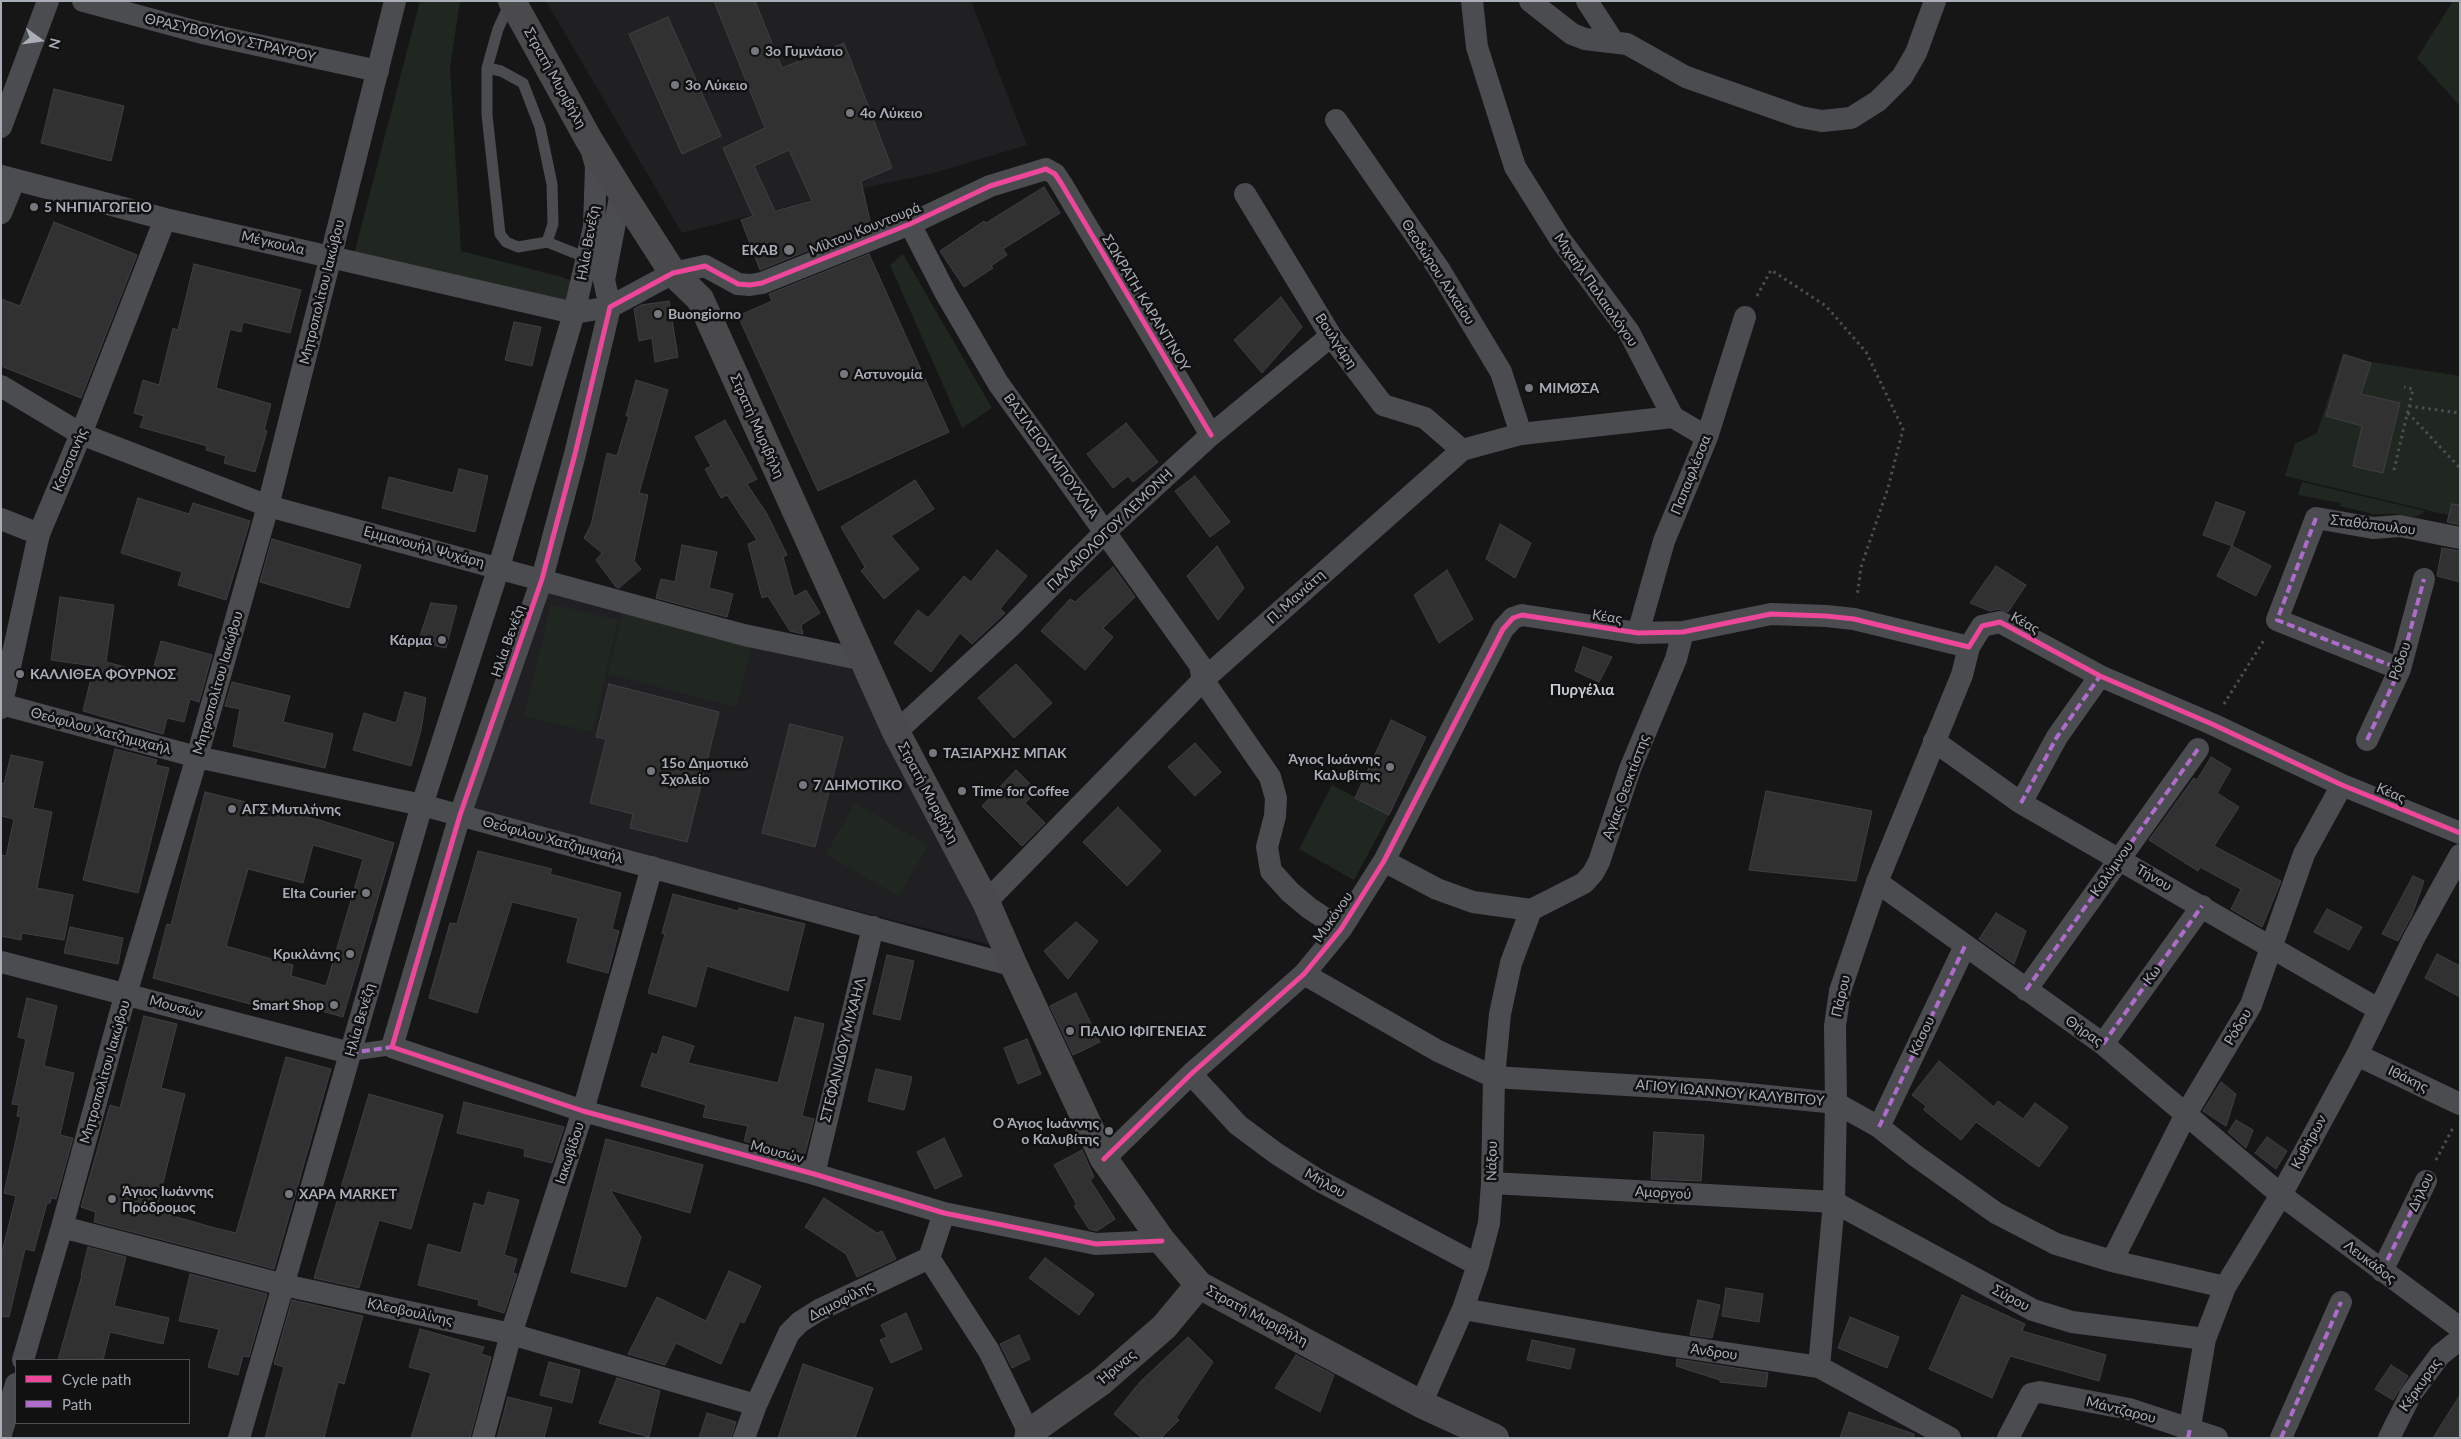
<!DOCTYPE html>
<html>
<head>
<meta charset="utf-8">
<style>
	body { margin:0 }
	#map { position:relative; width:2461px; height:1439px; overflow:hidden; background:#161617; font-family:Lato,sans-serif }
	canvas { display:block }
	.frame { position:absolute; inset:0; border:2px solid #a8adb7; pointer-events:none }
	.legend { position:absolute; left:15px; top:1359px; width:175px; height:65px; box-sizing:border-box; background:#111112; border:1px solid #4d4f54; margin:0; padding:6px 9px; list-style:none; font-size:15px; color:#a8adb7 }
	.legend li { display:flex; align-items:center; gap:10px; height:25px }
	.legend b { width:25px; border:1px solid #4d4f54 }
	.north { position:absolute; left:15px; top:15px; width:50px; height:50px; -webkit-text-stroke:4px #111112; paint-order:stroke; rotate:104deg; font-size:14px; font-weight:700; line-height:20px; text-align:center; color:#a8adb7 }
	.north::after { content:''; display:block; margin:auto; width:18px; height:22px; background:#a8adb7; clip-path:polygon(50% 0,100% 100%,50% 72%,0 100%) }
</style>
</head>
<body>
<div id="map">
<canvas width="2461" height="1439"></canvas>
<div class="frame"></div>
<ul class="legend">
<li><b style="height:6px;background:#ed469a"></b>Cycle path</li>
<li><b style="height:6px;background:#b06ccc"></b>Path</li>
</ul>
<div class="north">N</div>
</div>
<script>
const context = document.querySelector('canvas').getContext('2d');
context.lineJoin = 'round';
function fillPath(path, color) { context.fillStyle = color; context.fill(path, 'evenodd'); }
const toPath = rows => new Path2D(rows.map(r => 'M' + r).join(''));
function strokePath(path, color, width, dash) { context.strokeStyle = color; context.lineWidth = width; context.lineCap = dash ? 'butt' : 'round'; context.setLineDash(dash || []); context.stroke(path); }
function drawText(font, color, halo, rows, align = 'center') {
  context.font = font + ' Lato,sans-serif'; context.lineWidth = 5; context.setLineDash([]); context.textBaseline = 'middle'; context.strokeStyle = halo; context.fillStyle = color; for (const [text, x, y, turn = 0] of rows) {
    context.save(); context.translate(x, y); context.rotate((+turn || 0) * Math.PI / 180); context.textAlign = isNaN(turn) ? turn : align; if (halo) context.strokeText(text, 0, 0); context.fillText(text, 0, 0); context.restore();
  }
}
const built = toPath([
	[546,1,971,1,1027,145,934,173,844,192,682,233],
	[545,589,850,667,999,947,470,813]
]);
const green = toPath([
	[420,1,460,1,450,67,461,251,562,277,581,285,574,313,352,262],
	[2453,1,2460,1,2460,106,2417,58],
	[903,254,992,408,962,428,890,265],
	[2343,353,2371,362,2460,376,2460,518,2285,476,2295,444,2317,433],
	[2302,482,2426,511,2415,517,2394,514,2373,514,2340,506,2341,503,2298,495],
	[551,604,618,620,592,732,524,716],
	[623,612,752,645,736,707,608,674],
	[1332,785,1389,815,1354,880,1299,849],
	[855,803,928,846,898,896,826,854]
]);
const building = toPath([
	[714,1,755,1,782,68,844,43,892,168,861,181,871,225,760,270,741,220,753,216,723,148,765,128,714,1],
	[789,150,812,201,775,211,754,166,789,150],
	[668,17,721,136,682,154,629,34,668,17],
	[54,89,124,106,111,161,41,143,54,89],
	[1044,187,1060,213,1003,249,1007,255,991,266,993,268,964,287,940,251,984,221,986,223,1044,187],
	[54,222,137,255,81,398,1,366,1,299,20,306,54,222],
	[869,254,949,432,818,491,738,316,772,301,769,294,869,254],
	[194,264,301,290,290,333,243,322,241,332,230,329,216,388,271,404,264,430,267,431,255,472,224,463,226,456,206,450,207,446,140,427,144,416,134,413,143,380,159,385,173,328,178,330,194,264],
	[1281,297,1302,327,1262,373,1234,340,1281,297],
	[669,301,678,357,655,362,652,338,639,341,634,309,641,305,669,301],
	[514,322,541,327,532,366,505,360,514,322],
	[2344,355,2371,363,2361,394,2400,403,2383,473,2353,466,2362,426,2326,416,2344,355],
	[636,380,668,390,639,493,648,495,634,561,641,569,619,588,616,587,596,560,602,553,584,538,591,525,607,453,617,456,629,416,626,416,636,380],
	[725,420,757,479,747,484,767,514,787,555,783,557,794,597,806,590,820,613,801,625,803,634,790,631,768,596,762,598,748,544,757,540,727,495,721,498,705,469,711,466,695,437,725,420],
	[1126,423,1158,462,1133,482,1128,476,1113,488,1087,454,1126,423],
	[459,469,488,476,475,532,382,508,389,477,453,493,459,469],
	[1195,476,1230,522,1210,537,1175,491,1195,476],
	[915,480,934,509,891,536,919,569,884,599,861,571,865,567,841,527,915,480],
	[138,498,189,514,193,503,250,521,226,600,178,585,182,572,121,553,138,498],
	[2216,502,2245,512,2232,546,2203,535,2216,502],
	[2452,504,2460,505,2460,525,2447,522,2452,504],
	[1500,524,1531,543,1515,578,1486,559,1500,524],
	[272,539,361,565,349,608,260,582,272,539],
	[682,545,717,552,709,588,733,594,727,617,656,598,661,579,675,582,682,545],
	[1217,546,1244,588,1218,620,1187,576,1217,546],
	[2232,546,2271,566,2256,596,2217,576,2232,546],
	[2442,548,2460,551,2460,582,2437,576,2442,548],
	[997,550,1027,576,1000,609,1005,613,972,644,960,633,931,672,894,643,918,610,928,618,964,576,971,582,997,550],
	[1996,566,2026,585,2008,612,1998,609,1990,611,1970,603,1996,566],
	[1113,567,1135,597,1103,628,1113,637,1085,670,1041,631,1070,599,1075,602,1113,567],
	[1447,570,1473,619,1439,643,1414,595,1447,570],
	[60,597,114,605,106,662,152,674,161,641,212,655,199,702,190,699,184,722,167,718,163,734,83,711,94,666,51,660,60,597],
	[431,603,457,606,446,648,418,642,431,603],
	[1583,647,1612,657,1599,682,1575,671,1583,647],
	[1016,664,1052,703,1014,738,978,698,1016,664],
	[232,682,290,696,283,722,333,734,325,768,233,746,240,709,225,706,232,682],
	[609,684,719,712,687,842,630,828,633,814,590,803,606,739,596,737,609,684],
	[405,692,426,698,421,730,411,766,353,750,364,713,396,723,405,692],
	[1391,720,1426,737,1389,815,1355,798,1391,720],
	[790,724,843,737,815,847,762,833,790,724],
	[1195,743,1221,772,1195,796,1168,767,1195,743],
	[115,749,157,760,155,765,169,768,138,893,83,880,115,749],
	[11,755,43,762,33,808,52,812,37,888,73,895,64,940,22,933,21,940,1,936,1,855,6,856,14,819,1,816,1,783,4,784,11,755],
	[2211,757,2231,769,2217,793,2239,807,2214,846,2281,881,2262,927,2231,909,2241,889,2200,867,2198,871,2149,840,2194,778,2197,780,2211,757],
	[1016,770,1037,791,1025,803,1045,823,1022,846,982,806,1016,770],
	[1766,791,1872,811,1856,881,1749,870,1766,791],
	[205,792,319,820,394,843,343,1017,283,1000,280,1012,153,978,167,924,171,925,205,792],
	[313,845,363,859,326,986,291,976,293,965,226,946,248,869,303,883,313,845],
	[1118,807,1161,851,1127,886,1083,842,1118,807],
	[478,851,552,869,550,874,621,893,612,929,619,931,608,973,567,962,578,918,512,902,477,1013,429,998,450,923,457,924,478,851],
	[2413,876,2424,881,2412,915,2398,941,2382,934,2413,876],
	[673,894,738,911,739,908,805,924,788,991,707,966,696,1007,648,993,665,934,662,933,673,894],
	[2327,909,2362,927,2349,950,2314,932,2327,909],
	[1996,913,2026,931,2014,964,1979,939,1996,913],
	[1076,922,1098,941,1068,979,1044,951,1076,922],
	[70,927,123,938,118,964,64,953,70,927],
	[2437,954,2460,966,2460,997,2425,978,2437,954],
	[887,955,914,961,900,1020,873,1014,887,955],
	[1076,993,1100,1042,1073,1055,1050,1006,1076,993],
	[27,998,57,1006,44,1066,74,1073,60,1135,73,1138,56,1199,51,1198,50,1203,47,1203,34,1251,25,1249,9,1317,1,1316,1,1256,16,1196,4,1193,21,1117,17,1116,19,1105,12,1104,26,1039,18,1037,27,998],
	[144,1016,177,1024,161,1088,185,1094,156,1211,215,1228,236,1233,286,1057,331,1069,274,1269,94,1222,96,1212,81,1207,110,1105,120,1108,144,1016],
	[795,1017,824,1024,802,1116,814,1119,804,1157,744,1141,748,1126,703,1117,706,1105,641,1086,652,1053,657,1055,663,1036,694,1046,688,1063,778,1083,795,1017],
	[1027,1039,1041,1074,1018,1084,1004,1048,1027,1039],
	[1939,1061,1994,1107,1998,1101,2023,1119,2035,1103,2068,1127,2039,1167,1976,1122,1961,1140,1924,1110,1926,1106,1912,1095,1939,1061],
	[876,1069,912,1077,904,1110,868,1101,876,1069],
	[2221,1082,2236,1094,2226,1126,2203,1111,2221,1082],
	[369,1094,443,1115,411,1229,379,1220,359,1288,314,1278,369,1094],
	[464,1102,564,1127,552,1163,524,1156,525,1149,457,1133,464,1102],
	[2236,1120,2253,1130,2246,1148,2228,1132,2236,1120],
	[1654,1132,1704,1135,1701,1181,1651,1179,1654,1132],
	[2267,1137,2287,1151,2276,1169,2255,1153,2267,1137],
	[944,1138,962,1176,935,1189,917,1152,944,1138],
	[606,1139,703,1165,690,1213,610,1190,641,1237,626,1287,571,1272,606,1139],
	[1082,1150,1094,1177,1090,1180,1115,1219,1097,1231,1089,1229,1074,1206,1077,1205,1054,1165,1082,1150],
	[488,1192,519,1200,504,1255,517,1259,513,1273,517,1274,504,1313,478,1305,479,1300,418,1285,428,1244,461,1253,474,1203,484,1206,488,1192],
	[824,1198,877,1233,882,1231,896,1259,857,1277,846,1254,805,1227,824,1198],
	[88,1247,126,1257,114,1306,169,1318,163,1344,110,1332,103,1360,58,1360,82,1275,81,1275,88,1247],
	[1045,1258,1094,1294,1079,1315,1029,1278,1045,1258],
	[729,1271,761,1286,744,1323,740,1321,721,1364,676,1343,665,1365,628,1354,657,1297,706,1321,729,1271],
	[190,1274,267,1294,249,1357,243,1356,238,1375,208,1367,219,1329,179,1321,190,1274],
	[1726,1288,1763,1294,1759,1322,1722,1316,1726,1288],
	[1962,1295,2025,1324,2022,1331,2106,1355,2099,1381,2010,1356,1992,1398,1929,1369,1962,1295],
	[292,1300,363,1316,344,1384,338,1382,324,1438,265,1438,284,1367,274,1364,292,1300],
	[1698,1300,1720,1305,1712,1338,1690,1335,1698,1300],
	[906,1313,922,1349,891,1363,880,1340,887,1337,881,1325,906,1313],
	[1850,1317,1899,1337,1887,1368,1838,1348,1850,1317],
	[420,1329,484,1347,481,1354,491,1357,470,1438,411,1438,431,1373,409,1367,420,1329],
	[1019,1335,1030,1359,1012,1368,1000,1344,1019,1335],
	[1188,1337,1213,1362,1176,1418,1179,1420,1161,1438,1142,1438,1114,1414,1140,1382,1188,1337],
	[1532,1340,1575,1349,1570,1369,1527,1360,1532,1340],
	[1296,1355,1334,1375,1320,1412,1275,1388,1296,1355],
	[1677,1359,1768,1373,1766,1387,1720,1382,1720,1380,1676,1366,1677,1359],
	[549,1362,580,1370,572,1403,540,1395,549,1362],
	[803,1364,873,1388,855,1438,778,1438,803,1364],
	[2391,1365,2408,1376,2393,1400,2375,1389,2391,1365],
	[617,1378,660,1391,649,1437,599,1423,617,1378],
	[2460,1395,2460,1438,2433,1438,2460,1395],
	[508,1397,552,1408,544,1438,497,1438,508,1397],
	[1849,1412,1914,1434,1914,1438,1840,1438,1849,1412],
	[707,1413,736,1422,731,1438,699,1438,707,1413]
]);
const path = toPath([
	[1757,296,1771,270,1826,306,1866,352,1903,429,1888,488,1861,567,1857,597],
	[2409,406,2460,413],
	[2408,413,2460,468],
	[2394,470,2413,389,2404,387],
	[2224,704,2264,640],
	[2436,1160,2454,1126]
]);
const service = toPath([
	[510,3,498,29,487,68,487,115,500,234,506,242,518,247,547,242,587,258],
	[487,68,501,71,523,83,540,127,552,184,553,224,547,242]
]);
const pedestrian = toPath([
	[350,1053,392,1047]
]);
const minor = toPath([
	[83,1,202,33,378,71],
	[1472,1,1477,47,1515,167,1560,239,1629,332,1673,417,1707,437],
	[1530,1,1572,34,1585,39,1627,44,1686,77,1800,117,1822,121,1851,118,1878,101,1902,77,1916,53,1935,1],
	[1587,1,1613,41],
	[1336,120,1439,269,1501,372,1521,434],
	[1,127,48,1],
	[1,176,165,219,574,313,610,307,604,280,621,192],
	[1245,194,1331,336,1383,405,1425,418,1462,450],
	[1,213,14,181],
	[910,224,946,294,998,383,1200,665,1203,680,1270,777,1276,798,1275,816,1267,847,1271,871,1290,892,1309,908,1341,929],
	[1,386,81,434,268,506,744,635,864,660],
	[1,519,39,534],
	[1638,633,1664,541,1707,437,1745,317],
	[2400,669,2277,620,2316,518,2373,528,2400,526,2460,538],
	[1,704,197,757,422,805,1014,966],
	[1,708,39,534,81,434,165,219],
	[896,732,1009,628,1105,532,1211,435,1331,336],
	[2367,740,2400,669,2424,579],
	[1934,741,2021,803,2378,1009],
	[2021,803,2057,737,2100,676],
	[1384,861,1437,889,1473,902,1531,910],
	[1877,882,2103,1044,2281,1195,2460,1328],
	[986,902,1203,680,1462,450,1521,434,1673,417],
	[1531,910,1584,883,1593,873,1599,862,1630,769,1676,659,1683,632],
	[1,962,350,1053],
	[1304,974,1438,1051,1494,1077,1709,1090,1836,1103,1879,1127,1916,1156,1996,1213,2056,1244,2112,1261,2225,1287],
	[2026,990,2198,749],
	[2103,1044,2202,906],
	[2357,1055,2460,1104],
	[1191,1074,1238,1125,1277,1154,1318,1180,1478,1265],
	[1879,1127,1965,946],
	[1104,1159,1191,1074,1304,974,1341,929,1384,861,1503,629,1513,618,1522,615,1638,633,1683,632,1771,614,1826,616,1854,619,1969,647,1982,626,2000,622,2100,676,2212,724,2342,785,2460,833],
	[814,1174,873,927],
	[1492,1183,1834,1202,2033,1310,2072,1322,2205,1339],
	[62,1227,284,1285,511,1334,756,1405],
	[1162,1241,1096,1244,944,1213,814,1174,583,1111,392,1047,460,815,542,579,575,454,610,307,673,273,705,266,738,284,750,285,762,283,910,224,990,186,1046,169,1055,174,1061,183,1211,435],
	[929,1258,989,1351,1029,1433,1025,1438],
	[2112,1261,2186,1114,2251,1005,2304,854,2342,785],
	[2382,1271,2426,1181],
	[1463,1309,1663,1344,1819,1367,1950,1438],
	[23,1360,62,1227,120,1014,197,757,268,506,395,1],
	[1819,1367,1834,1202,1836,1103,1835,1026,1840,991,1877,882,1962,675,1969,647],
	[1421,1404,1463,1309,1478,1265,1489,1223,1492,1183,1494,1077,1500,1014,1511,963,1531,910],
	[1,1434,16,1384],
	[239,1438,422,805,499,567,574,313,594,227,596,166,591,148],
	[483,1438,511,1334,583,1111,652,867],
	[744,1438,756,1405,789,1333,800,1322,819,1310,929,1258,944,1213],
	[2008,1438,2031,1394,2040,1392,2129,1409,2217,1438],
	[2188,1438,2205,1339,2225,1287,2281,1195,2357,1055,2414,938,2460,855],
	[2281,1438,2341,1302],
	[2389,1438,2411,1394,2440,1355,2460,1339]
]);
const secondary = toPath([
	[512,1,589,140,621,192,673,273,700,299,896,732,986,902,1014,966,1104,1159,1162,1241,1199,1285,1421,1404,1495,1438],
	[1031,1438,1029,1433,1102,1381,1164,1327,1199,1285]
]);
const quiet = toPath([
	[2316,518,2277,620,2400,669],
	[2367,740,2400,669,2424,579],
	[2021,803,2057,737,2100,676],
	[2026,990,2198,749],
	[2103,1044,2202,906],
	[350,1053,392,1047],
	[1879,1127,1965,946],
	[2382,1271,2426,1181],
	[2188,1438,2190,1429],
	[2281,1438,2341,1302]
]);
const cycleway = toPath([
	[1104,1159,1191,1074,1304,974,1341,929,1384,861,1503,629,1513,618,1522,615,1638,633,1683,632,1771,614,1826,616,1854,619,1969,647,1982,626,2000,622,2100,676,2212,724,2342,785,2460,833],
	[1162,1241,1096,1244,944,1213,814,1174,583,1111,392,1047,460,815,542,579,575,454,610,307,673,273,705,266,738,284,750,285,762,283,910,224,990,186,1046,169,1055,174,1061,183,1211,435]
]);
const markers = [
	[755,51,5,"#75787f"],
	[675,85,5,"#75787f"],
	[850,113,5,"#75787f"],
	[34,207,5,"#75787f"],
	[789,250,6,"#75787f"],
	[658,314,5,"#75787f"],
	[844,374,5,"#75787f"],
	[1529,388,5,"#75787f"],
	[442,640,5,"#75787f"],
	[20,674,5,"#75787f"],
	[933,753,5,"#75787f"],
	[1390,767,5,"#75787f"],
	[651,771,5,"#75787f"],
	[803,785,5,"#75787f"],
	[962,791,5,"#75787f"],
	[232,809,5,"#75787f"],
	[366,893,5,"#75787f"],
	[350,954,5,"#75787f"],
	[334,1005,5,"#75787f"],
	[1070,1031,5,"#75787f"],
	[1109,1131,5,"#75787f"],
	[289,1194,5,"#75787f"],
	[112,1199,5,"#75787f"]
];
const streetNames = [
	["ΘΡΑΣΥΒΟΥΛΟΥ ΣΤΡΑΥΡΟΥ",230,38,13],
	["Στρατή Μυριβήλη",555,78,61],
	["Μίλτου Κουντουρά",865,229,-22],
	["Μέγκουλα",273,243,13],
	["Ηλία Βενέζη",588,243,-80],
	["Θεοδώρου Αλκαίου",1438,272,57],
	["Μιχαήλ Παλαιολόγου",1596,290,55],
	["Μητροπολίτου Ιακώβου",322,292,-76],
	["ΣΩΚΡΑΤΗ ΚΑΡΑΝΤΙΝΟΥ",1146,303,59],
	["Βουλγάρη",1336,341,56],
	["Στρατή Μυριβήλη",757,426,66],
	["ΒΑΣΙΛΕΙΟΥ ΜΠΟΥΧΛΙΑ",1051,456,54],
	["Κασσιανής",70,460,-67],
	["Παπαφλέσσα",1691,475,-68],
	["Σταθόπουλου",2373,525,7],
	["ΠΑΛΑΙΟΛΟΓΟΥ ΛΕΜΟΝΗ",1110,530,-44],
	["Εμμανουήλ Ψυχάρη",424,547,15],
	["Π. Μανιάτη",1296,597,-42],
	["Κέας",1607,617,9],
	["Κέας",2025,623,29],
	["Ηλία Βενέζη",508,641,-71],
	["Ρόδου",2400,661,-71],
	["Μητροπολίτου Ιακώβου",218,683,-74],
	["Θεόφιλου Χατζημιχαήλ",101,731,15],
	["Αγίας Θεοκτίστης",1626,787,-70],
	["Στρατή Μυριβήλη",928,793,62],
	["Κέας",2391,793,23],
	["Θεόφιλου Χατζημιχαήλ",553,840,15],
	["Καλύμνου",2112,869,-55],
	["Τήνου",2154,878,30],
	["Μυκόνου",1333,917,-55],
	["Κω",2152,975,-54],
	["Πάρου",1841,996,-77],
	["Μουσών",176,1007,15],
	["Ηλία Βενέζη",360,1020,-74],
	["Ρόδου",2238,1027,-59],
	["Θήρας",2084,1031,35],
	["Κάσου",1922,1036,-65],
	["ΣΤΕΦΑΝΙΔΟΥ ΜΙΧΑΗΛ",843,1050,-76],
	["Μητροπολίτου Ιακώβου",105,1072,-74],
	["Ιθάκης",2408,1079,26],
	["ΑΓΙΟΥ ΙΩΑΝΝΟΥ ΚΑΛΥΒΙΤΟΥ",1730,1093,5],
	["Κυθήρων",2309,1142,-62],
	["Μουσών",777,1152,15],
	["Ιακωβίδου",570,1153,-72],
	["Νάξου",1492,1161,-89],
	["Μήλου",1325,1183,29],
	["Δήλου",2421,1192,-64],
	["Αμοργού",1663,1193,3],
	["Λευκάδος",2370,1262,37],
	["Σύρου",2011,1298,28],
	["Δαμοφίλης",841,1301,-27],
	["Κλεοβουλίνης",410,1312,12],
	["Στρατή Μυριβήλη",1257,1316,28],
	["Άνδρου",1714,1352,8],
	["Ήρινας",1117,1367,-40],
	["Κέρκυρας",2420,1385,-55],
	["Μάντζαρου",2121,1410,14]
];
const poiNames = [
	["3ο Γυμνάσιο",765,51],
	["3ο Λύκειο",685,85],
	["4ο Λύκειο",860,113],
	["5 ΝΗΠΙΑΓΩΓΕΙΟ",44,207],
	["ΕΚΑΒ",778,250,"right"],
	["Buongiorno",668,314],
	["Αστυνομία",854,374],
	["MIMØΣΑ",1539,388],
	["Κάρμα",432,640,"right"],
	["ΚΑΛΛΙΘΕΑ ΦΟΥΡΝΟΣ",30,674],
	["ΤΑΞΙΑΡΧΗΣ ΜΠΑΚ",943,753],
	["Άγιος Ιωάννης",1380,759,"right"],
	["Καλυβίτης",1380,775,"right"],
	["15o Δημοτικό",661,763],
	["Σχολείο",661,779],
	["7 ΔΗΜΟΤΙΚΟ",813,785],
	["Time for Coffee",972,791],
	["ΑΓΣ Μυτιλήνης",242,809],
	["Elta Courier",356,893,"right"],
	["Κρικλάνης",340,954,"right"],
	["Smart Shop",324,1005,"right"],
	["ΠΑΛΙΟ ΙΦΙΓΕΝΕΙΑΣ",1080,1031],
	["Ο Άγιος Ιωάννης",1099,1123,"right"],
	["ο Καλυβίτης",1099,1139,"right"],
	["Άγιος Ιωάννης",122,1191],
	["Πρόδρομος",122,1207],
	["XAPA MARKET",299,1194]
];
const neighbourhoodNames = [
	["Πυργέλια",1582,690]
];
fillPath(built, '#202022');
fillPath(green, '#202721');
fillPath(building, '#313132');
strokePath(building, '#3f4043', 1);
strokePath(path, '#4c4e51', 3, [2.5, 4]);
strokePath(service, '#4b4c4f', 11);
strokePath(pedestrian, '#4b4c4f', 16);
strokePath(minor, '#4b4c4f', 22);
strokePath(secondary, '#4a4a4d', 28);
strokePath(quiet, '#b06ccc', 4, [8, 4]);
strokePath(cycleway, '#ed469a', 5);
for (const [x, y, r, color] of markers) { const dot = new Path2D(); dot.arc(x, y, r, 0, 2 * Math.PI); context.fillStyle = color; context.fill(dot); strokePath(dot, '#111112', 2); }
drawText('14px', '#a8adb7', '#111112', streetNames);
drawText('bold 14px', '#a8adb7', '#111112', poiNames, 'left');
drawText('bold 15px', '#c9ccd3', '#111112', neighbourhoodNames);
</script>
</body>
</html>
